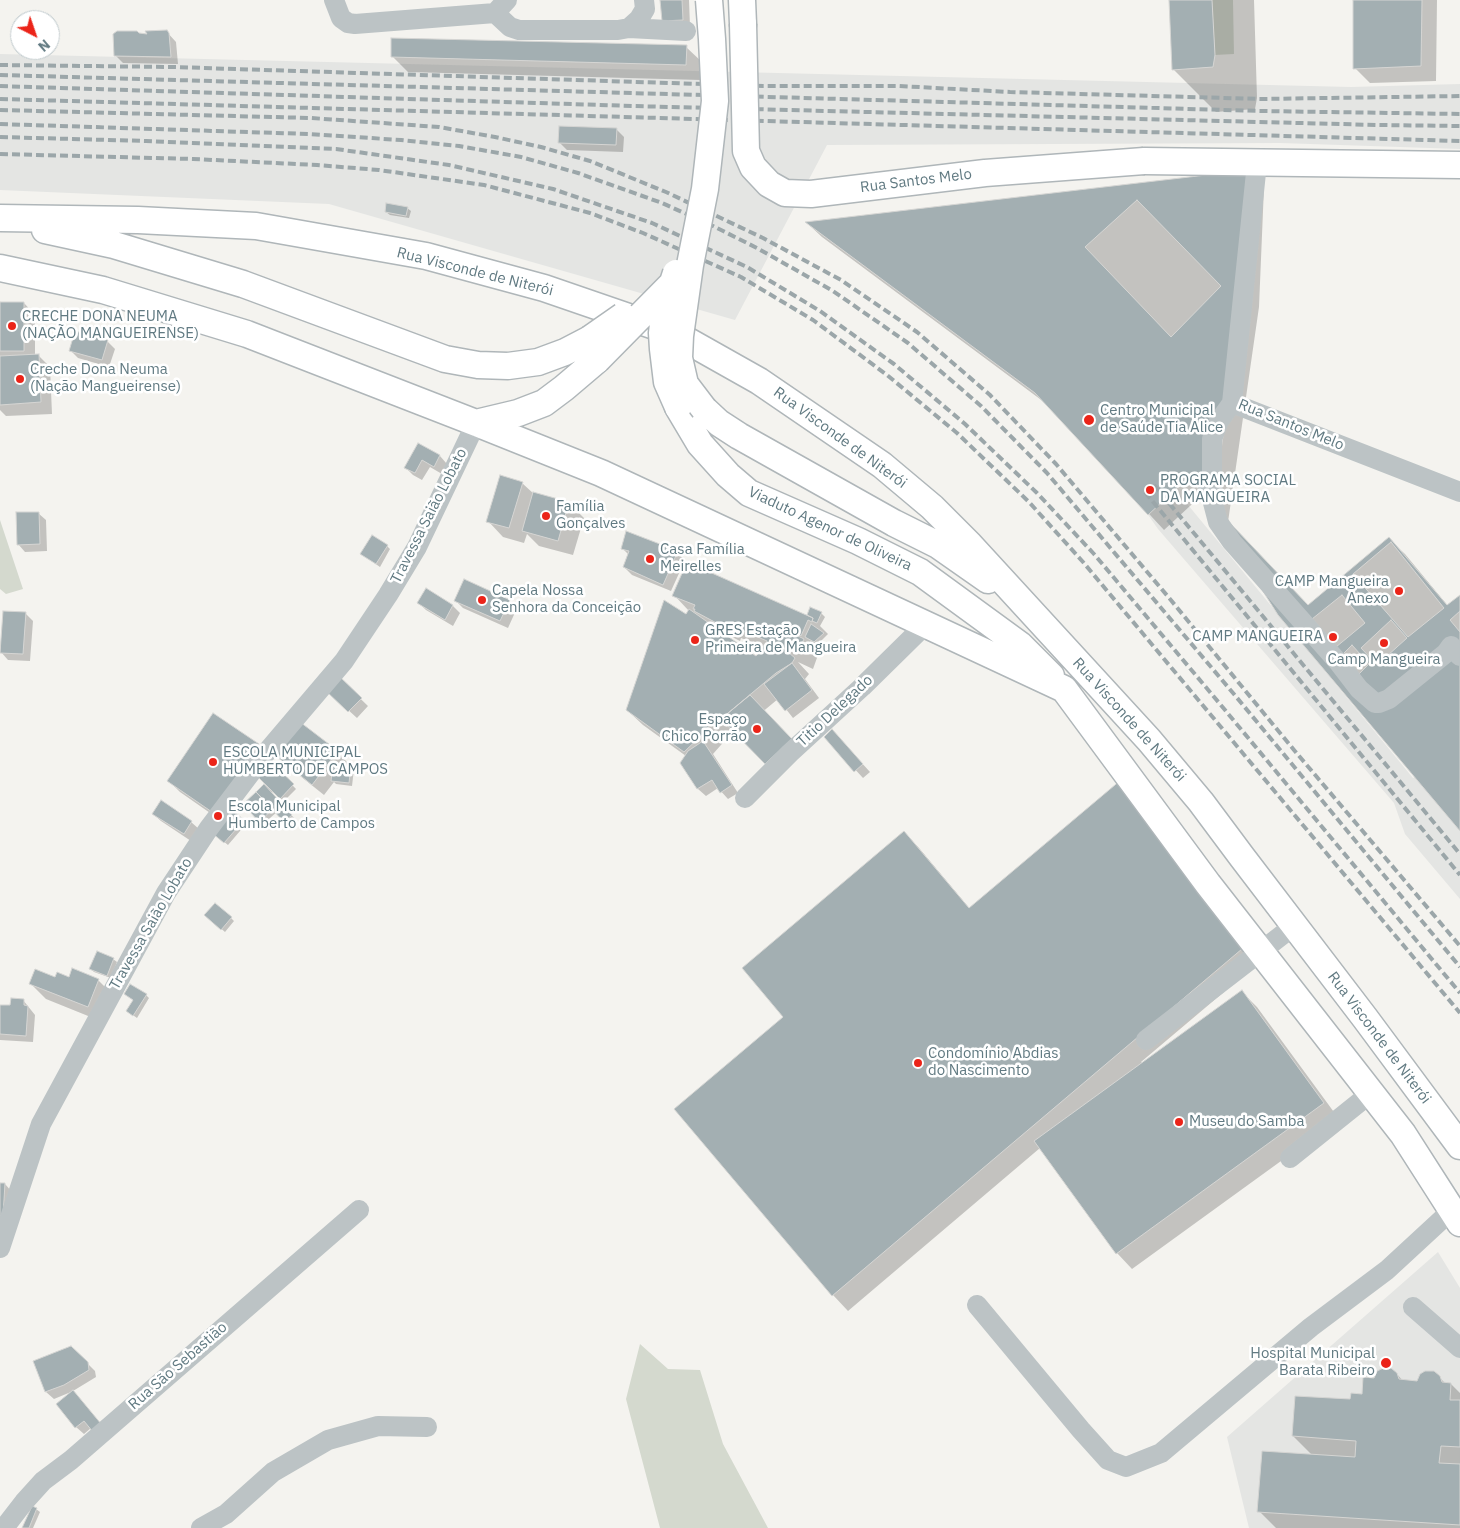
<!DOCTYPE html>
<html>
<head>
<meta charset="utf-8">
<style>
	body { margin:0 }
	#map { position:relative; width:1460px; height:1528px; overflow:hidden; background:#f4f3ef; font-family:"IBM Plex Sans",sans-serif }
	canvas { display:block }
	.north { position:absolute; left:10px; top:10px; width:50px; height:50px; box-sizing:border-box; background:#fff; border:1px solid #c0cacd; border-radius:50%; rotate:139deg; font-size:14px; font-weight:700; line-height:20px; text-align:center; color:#617a82 }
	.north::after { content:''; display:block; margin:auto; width:18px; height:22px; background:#eb2419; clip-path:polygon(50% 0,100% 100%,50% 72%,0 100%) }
</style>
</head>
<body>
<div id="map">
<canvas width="1460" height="1528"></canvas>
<div class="north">N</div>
</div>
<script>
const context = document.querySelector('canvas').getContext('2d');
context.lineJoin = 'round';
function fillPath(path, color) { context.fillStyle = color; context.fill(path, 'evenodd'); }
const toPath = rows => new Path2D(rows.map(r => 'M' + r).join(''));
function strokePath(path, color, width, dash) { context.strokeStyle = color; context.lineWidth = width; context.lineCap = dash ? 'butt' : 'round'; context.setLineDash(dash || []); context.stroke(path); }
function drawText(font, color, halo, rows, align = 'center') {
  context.font = font + ' "IBM Plex Sans",sans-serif'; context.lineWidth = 5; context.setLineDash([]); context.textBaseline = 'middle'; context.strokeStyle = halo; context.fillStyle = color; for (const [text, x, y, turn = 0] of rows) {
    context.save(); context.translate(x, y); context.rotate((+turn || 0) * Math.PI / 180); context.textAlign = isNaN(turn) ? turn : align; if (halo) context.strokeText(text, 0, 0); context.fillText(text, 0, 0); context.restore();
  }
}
const built = toPath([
	[0,54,1351,87,1460,84,1460,149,1280,143,827,145,735,320,329,204,0,190],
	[1165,477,1413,778,1435,768,1460,797,1460,899,1405,834,1394,803,1158,529,1137,499],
	[1438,1252,1460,1288,1460,1528,1249,1528,1227,1437]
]);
const green = toPath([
	[1212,0,1233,0,1234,54,1215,55],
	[0,520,23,589,6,594,0,589],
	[640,1344,668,1369,700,1370,723,1444,768,1528,660,1528,626,1399]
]);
const shadow = toPath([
	[662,0,689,0,690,27,670,28],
	[1171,0,1254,0,1257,98,1255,109,1216,112,1173,69],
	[1354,0,1437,0,1436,81,1370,83,1355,68],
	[166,31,176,42,178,64,123,63,115,55,139,35,149,35],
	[686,47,702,62,701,80,408,72,393,57],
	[616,129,624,137,623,152,567,150,560,143],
	[1264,187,1259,307,1228,522,1308,606,1389,539,1405,554,1448,606,1460,596,1460,829,1203,494,1164,530,1048,405,822,237,807,223],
	[407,208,411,211,409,218,390,215,386,212],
	[0,303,24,303,35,315,35,355,38,355,50,367,52,414,6,416,0,410],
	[107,341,115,349,109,367,78,358,70,350],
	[419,445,440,456,447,464,442,474,430,467,422,480,413,475,406,468],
	[522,483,534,494,534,493,569,503,584,518,573,555,539,546,527,534,524,543,503,537,488,521],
	[38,513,46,520,47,551,25,552,18,544],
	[387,546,390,549,380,567,361,554],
	[622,548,677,553,685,560,671,591,632,575,624,567,629,555],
	[426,590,453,606,460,613,453,626,426,610,419,603],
	[674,595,812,619,808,615,821,613,825,617,820,626,828,634,820,642,816,650,811,648,818,655,813,669,798,662,809,674,805,679,819,698,793,718,778,699,731,738,728,737,713,754,738,793,728,799,718,788,706,796,698,789,682,763,686,756,643,725,627,710,689,611],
	[722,632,740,641,741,638,764,647,756,658,721,633],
	[456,601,509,601,517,608,508,628,463,608],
	[25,613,33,621,30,661,8,660,1,652],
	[337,676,368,706,357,718,335,698],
	[297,722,337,752,349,764,347,766,350,766,354,769,352,786,336,784,334,782,324,795,284,763,273,752],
	[825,737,839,738,870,772,863,778],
	[258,745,269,756,232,811,246,824,228,845,217,836,223,822,180,792,169,781],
	[271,763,296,789,284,801,272,792,271,793,295,819,288,824,277,812,263,824,244,804,266,784],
	[1143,791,1276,948,1141,1062,1143,1064,1242,992,1257,1007,1339,1119,1132,1269,1117,1253,1040,1148,848,1311,833,1295,785,1017,904,832,919,848,970,909],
	[153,814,191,822,199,829,191,841,161,821],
	[209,918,231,918,234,921,225,932],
	[113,959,117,962,111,978,94,972,91,969],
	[56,979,98,980,114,996,103,1022,46,999,31,984],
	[146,995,149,998,137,1018,127,1011],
	[23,1000,35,1015,33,1042,0,1040,0,1006,11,1006],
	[0,1184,5,1184,12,1192,0,1222],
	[71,1347,95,1371,96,1377,73,1391,91,1428,84,1434,76,1427,71,1392,54,1399,46,1392],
	[1396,1373,1403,1381,1418,1382,1439,1377,1446,1384,1451,1384,1460,1393,1460,1528,1276,1528,1259,1511,1313,1456,1293,1436,1363,1395,1375,1379],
	[36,1509,40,1512,33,1528,24,1528]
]);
const building = toPath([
	[660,0,682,0,683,20,662,21,660,0],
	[1169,0,1212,0,1215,55,1213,67,1172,70,1169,0],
	[1353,0,1422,0,1421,66,1353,69,1353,0],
	[167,30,169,33,171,57,114,56,113,34,117,31,137,31,139,33,147,34,145,31,167,30],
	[391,38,687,45,686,65,391,57,391,38],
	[559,126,617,128,616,145,558,143,559,126],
	[1249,170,1244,291,1213,505,1308,605,1389,537,1447,605,1460,595,1460,831,1278,615,1190,476,1148,515,1035,393,805,222,1249,170],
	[1137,200,1221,286,1171,337,1085,247,1137,200],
	[386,203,408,207,406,216,385,212,386,203],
	[0,302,24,302,24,351,0,351,0,302],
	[75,331,108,340,102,360,69,351,75,331],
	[39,354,41,402,0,405,0,356,39,354],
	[418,443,440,455,434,467,422,460,415,473,404,468,418,443],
	[500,475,523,482,509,528,486,522,500,475],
	[533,492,569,502,558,541,522,531,533,492],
	[16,512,39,512,40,544,17,545,16,512],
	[626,531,678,551,663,585,623,567,629,551,621,549,626,531],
	[372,535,388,545,376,564,360,554,372,535],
	[1391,542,1444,608,1408,637,1353,574,1391,542],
	[687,562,813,618,812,622,808,620,801,636,799,634,798,636,804,639,797,654,782,647,795,658,792,663,776,673,716,723,712,722,704,733,684,752,626,710,664,600,686,614,689,609,756,656,767,641,726,623,724,627,694,611,695,609,693,609,695,605,672,596,687,562],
	[464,579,510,600,500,621,454,601,464,579],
	[426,588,453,605,445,620,417,603,426,588],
	[1342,595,1365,623,1330,652,1307,623,1342,595],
	[810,607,822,612,817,623,812,621,813,618,807,615,810,607],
	[3,611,26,612,23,654,0,653,3,611],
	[1460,611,1460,632,1450,620,1460,611],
	[1391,620,1407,638,1377,665,1361,648,1391,620],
	[811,624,824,633,814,642,805,637,811,624],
	[1352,645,1369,664,1357,676,1339,658,1352,645],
	[792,663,812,690,785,711,764,684,792,663],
	[337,674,362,698,348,712,326,691,337,674],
	[750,695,792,739,765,764,721,719,750,695],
	[213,713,259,744,212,812,167,781,213,713],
	[300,722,338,751,312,785,271,752,300,722],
	[832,729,863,764,854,772,824,737,832,729],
	[703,741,732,785,720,793,712,780,697,789,680,763,688,751,703,741],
	[271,762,294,784,280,799,257,776,271,762],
	[333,763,351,765,349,783,331,781,333,763],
	[1128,774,1262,932,832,1296,674,1109,783,1017,742,968,904,831,969,908,1128,774],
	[264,784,292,815,284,822,256,792,264,784],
	[256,792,273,809,259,822,243,804,256,792],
	[161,800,192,821,184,834,152,814,161,800],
	[232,810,244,820,224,843,212,833,232,810],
	[215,903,232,917,221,930,204,915,215,903],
	[97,951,114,958,107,976,89,969,97,951],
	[72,968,99,979,88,1007,29,984,35,969,55,977,57,972,69,977,72,968],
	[130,984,147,994,133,1016,126,1011,133,1000,124,994,130,984],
	[1242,990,1324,1103,1116,1254,1034,1141,1242,990],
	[11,998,24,999,24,1005,28,1006,26,1036,0,1034,0,1005,10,1005,11,998],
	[0,1183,5,1183,3,1216,0,1216,0,1183],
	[71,1346,88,1362,89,1370,64,1385,45,1392,33,1361,71,1346],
	[1386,1367,1391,1368,1397,1373,1399,1379,1417,1381,1420,1374,1425,1371,1434,1371,1440,1376,1442,1382,1451,1383,1450,1400,1460,1400,1460,1447,1441,1446,1439,1463,1460,1464,1460,1525,1257,1512,1262,1451,1355,1457,1356,1441,1292,1436,1295,1396,1350,1399,1351,1393,1362,1394,1363,1377,1374,1378,1377,1371,1386,1367],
	[73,1390,102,1425,93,1432,84,1421,75,1428,56,1404,73,1390],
	[32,1506,37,1508,29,1528,22,1528,32,1506]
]);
const minor = toPath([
	[334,0,341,18,348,23,355,24,495,13,507,0],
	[495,13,510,27,519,30,618,30,629,28,686,31],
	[629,28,639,19,645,9,644,0],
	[1232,403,1219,421,1212,439,1212,499,1218,522,1232,542,1339,663,1359,689,1375,703,1379,703,1389,699,1446,653,1451,646,1460,656],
	[1232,403,1460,492],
	[1232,403,1257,163],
	[745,798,790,753,862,687,925,625],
	[1146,1040,1295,925],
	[1290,1158,1371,1093],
	[0,1248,41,1124,166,893,209,828,265,754,344,661,388,595,417,547,476,423],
	[977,1305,1081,1430,1108,1460,1126,1467,1161,1453,1311,1327,1387,1270,1452,1210],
	[1413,1307,1460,1348],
	[4,1528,24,1502,43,1481,71,1460,359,1210],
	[201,1528,226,1514,273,1472,328,1440,378,1426,427,1427]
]);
const major = toPath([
	[742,0,743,24],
	[1144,161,1460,165],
	[0,218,138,220,256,226,426,256,544,288,672,332,759,381,882,465,932,507,970,545,1149,740,1201,802,1242,857,1365,1018,1460,1146],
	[45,230,114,245,243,284,445,359,478,365,508,366,538,362,565,352,590,339],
	[0,268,103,290,247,334,476,423,601,473,1064,689,1208,884,1403,1134,1460,1223],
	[678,407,700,444,728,475,749,493,858,541,920,572,1020,645,1051,676],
	[704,409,719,423,739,436,894,523,938,545,988,580],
	[476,423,518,413,544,403,564,388,597,360]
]);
const rail = toPath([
	[0,65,173,67,763,86,899,86,1010,92,1261,99,1460,96],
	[0,75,1261,111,1460,114],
	[0,86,632,106,1378,125,1460,126],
	[0,99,1460,141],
	[0,110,311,118,439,127,495,137,541,147,590,161,666,192,763,238,841,280,917,332,990,395,1056,464,1170,599,1294,750,1460,946],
	[0,124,308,134,401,140,459,146,521,157,578,173,662,203,713,226,757,248,833,291,908,343,981,406,1047,473,1233,693,1460,967],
	[0,137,146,141,336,149,449,165,553,189,652,223,747,267,820,311,894,364,965,424,1037,493,1094,554,1220,704,1460,993],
	[0,154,193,159,317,165,379,170,484,185,590,213,643,233,741,277,813,320,887,375,957,433,1029,502,1083,562,1460,1013],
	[1154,485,1460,854],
	[1145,492,1460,875]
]);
const majorBridge = toPath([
	[743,24,746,151,753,167,769,184,785,193,811,194,985,173,1144,161],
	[676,273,665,307,662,333,663,349,667,382,678,407],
	[590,339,623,316],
	[597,360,672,284],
	[704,409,685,384,679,358,680,336,690,265,705,189,715,101,712,39,709,0]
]);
const markers = [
	[12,326,5,"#eb2419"],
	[20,379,5,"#eb2419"],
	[1089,420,6,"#eb2419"],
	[1150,490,5,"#eb2419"],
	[546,516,5,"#eb2419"],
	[650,559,5,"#eb2419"],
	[1399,591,5,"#eb2419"],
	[482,600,5,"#eb2419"],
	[1333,637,5,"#eb2419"],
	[695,640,5,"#eb2419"],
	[1384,643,5,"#eb2419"],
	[757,729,5,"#eb2419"],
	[213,762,5,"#eb2419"],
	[218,816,5,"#eb2419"],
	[918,1063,5,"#eb2419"],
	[1179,1122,5,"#eb2419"],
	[1386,1363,6,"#eb2419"]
];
const streetNames = [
	["Rua Santos Melo",916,181,-7],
	["Rua Visconde de Niterói",475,272,14],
	["Rua Santos Melo",1291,425,22],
	["Rua Visconde de Niterói",840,438,36],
	["Travessa Saião Lobato",429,516,-63],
	["Viaduto Agenor de Oliveira",830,529,25],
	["Titio Delegado",835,711,-43],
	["Rua Visconde de Niterói",1129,720,48],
	["Travessa Saião Lobato",151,924,-60],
	["Rua Visconde de Niterói",1379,1038,53],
	["Rua São Sebastião",178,1366,-41]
];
const poiNames = [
	["CRECHE DONA NEUMA",22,317],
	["(NAÇÃO MANGUEIRENSE)",22,334],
	["Creche Dona Neuma",30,370],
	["(Nação Mangueirense)",30,387],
	["Centro Municipal",1100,411],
	["de Saúde Tia Alice",1100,428],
	["PROGRAMA SOCIAL",1160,481],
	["DA MANGUEIRA",1160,498],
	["Família",556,507],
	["Gonçalves",556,524],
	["Casa Família",660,550],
	["Meirelles",660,567],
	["CAMP Mangueira",1389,582,"right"],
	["Anexo",1389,599,"right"],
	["Capela Nossa",492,591],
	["Senhora da Conceição",492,608],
	["GRES Estação",705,631],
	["Primeira de Mangueira",705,648],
	["CAMP MANGUEIRA",1323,637,"right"],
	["Camp Mangueira",1384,660,"center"],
	["Espaço",747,720,"right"],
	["Chico Porrão",747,737,"right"],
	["ESCOLA MUNICIPAL",223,753],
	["HUMBERTO DE CAMPOS",223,770],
	["Escola Municipal",228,807],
	["Humberto de Campos",228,824],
	["Condomínio Abdias",928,1054],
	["do Nascimento",928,1071],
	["Museu do Samba",1189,1122],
	["Hospital Municipal",1375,1354,"right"],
	["Barata Ribeiro",1375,1371,"right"]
];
fillPath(built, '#e4e5e3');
fillPath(green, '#d4d9ce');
fillPath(shadow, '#0003');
fillPath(building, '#a3afb2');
strokePath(building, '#d5d5d3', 1);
strokePath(major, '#afb6b9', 29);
strokePath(minor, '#bcc3c5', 20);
strokePath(major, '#fff', 26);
strokePath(rail, '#9ba6a9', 4, [8, 4]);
strokePath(majorBridge, '#afb6b9', 29, []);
strokePath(majorBridge, '#fff', 26);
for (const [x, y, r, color] of markers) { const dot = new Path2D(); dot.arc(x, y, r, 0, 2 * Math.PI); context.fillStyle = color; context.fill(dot); strokePath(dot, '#fff', 2); }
drawText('15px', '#617a82', '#fff', streetNames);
drawText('15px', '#617a82', '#fff', poiNames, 'left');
</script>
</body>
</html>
